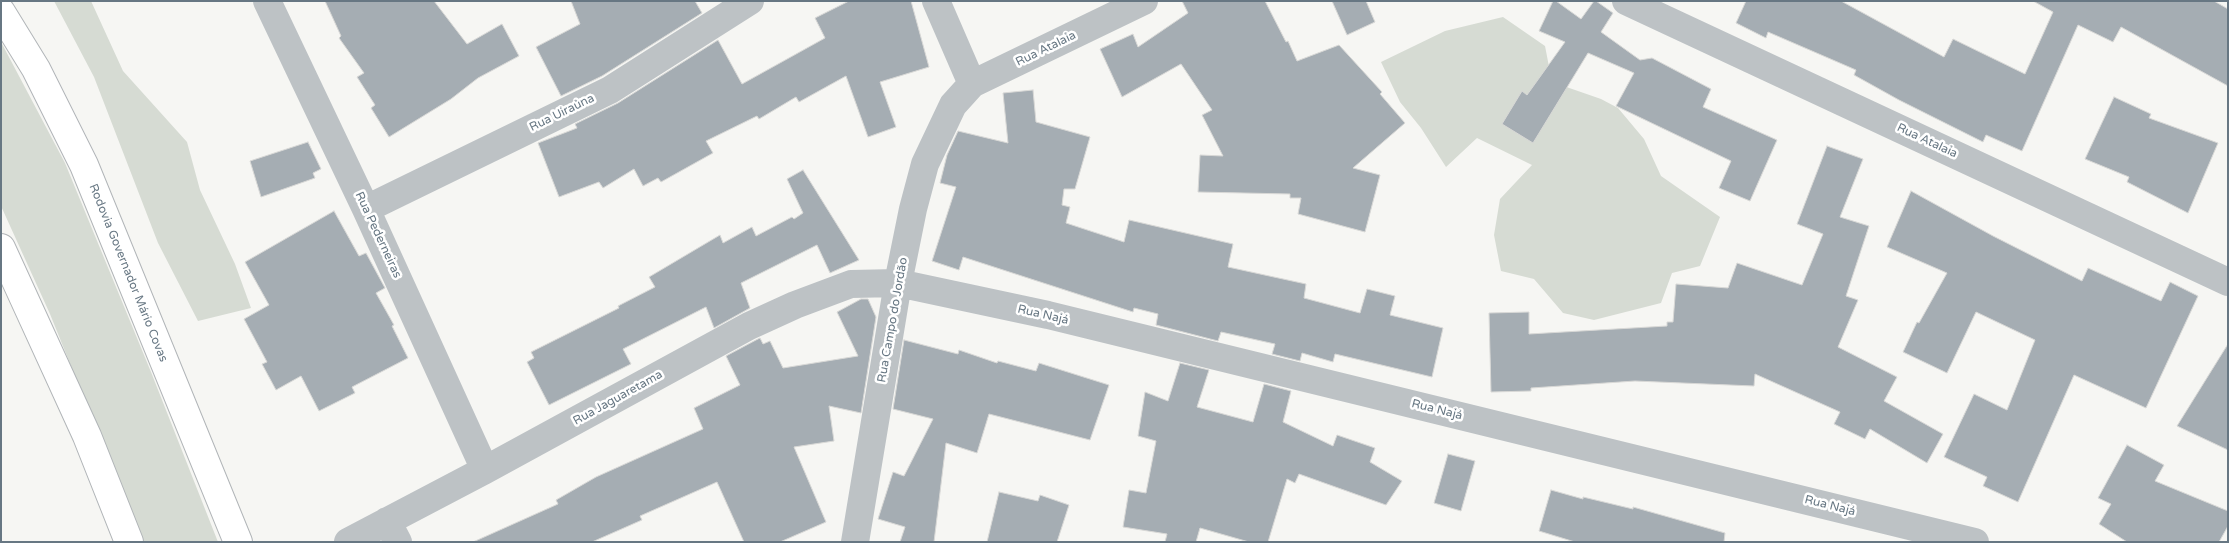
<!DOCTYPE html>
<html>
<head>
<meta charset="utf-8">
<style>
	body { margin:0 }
	#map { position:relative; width:2229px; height:543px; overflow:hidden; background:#f6f6f3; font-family:"Varela Round",sans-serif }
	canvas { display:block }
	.frame { position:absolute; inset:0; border:2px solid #677783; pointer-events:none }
</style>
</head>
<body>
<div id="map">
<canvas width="2229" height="543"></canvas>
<div class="frame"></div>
</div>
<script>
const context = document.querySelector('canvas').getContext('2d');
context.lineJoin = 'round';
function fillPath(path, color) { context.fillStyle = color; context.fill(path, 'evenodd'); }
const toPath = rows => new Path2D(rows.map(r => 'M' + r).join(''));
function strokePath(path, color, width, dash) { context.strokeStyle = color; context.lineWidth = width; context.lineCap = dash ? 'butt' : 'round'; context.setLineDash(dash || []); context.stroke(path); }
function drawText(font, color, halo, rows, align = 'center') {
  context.font = font + ' "Varela Round",sans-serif'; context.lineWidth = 5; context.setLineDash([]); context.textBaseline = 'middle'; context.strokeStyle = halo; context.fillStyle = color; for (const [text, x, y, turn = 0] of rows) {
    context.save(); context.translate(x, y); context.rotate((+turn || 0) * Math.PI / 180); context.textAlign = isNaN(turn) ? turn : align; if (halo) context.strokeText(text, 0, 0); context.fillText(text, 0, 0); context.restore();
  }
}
const green = toPath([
	[54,1,91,1,123,71,187,142,200,190,235,264,251,308,198,321,158,243,94,77],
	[1503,17,1545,46,1552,82,1601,99,1618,108,1644,139,1661,176,1720,217,1700,266,1672,273,1661,303,1594,320,1563,313,1534,279,1501,271,1494,235,1500,199,1532,165,1477,138,1446,167,1421,128,1400,102,1381,62,1445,31],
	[1,42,65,163,151,372,218,542,142,542,50,314,1,206]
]);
const building = toPath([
	[325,1,434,1,467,44,502,24,519,56,478,78,451,99,389,137,371,108,375,105,357,77,364,73,339,38,341,36,325,1],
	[571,1,695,1,702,13,602,76,561,96,536,47,580,24,571,1],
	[849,1,911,1,929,67,880,82,896,127,868,137,846,76,799,102,796,97,759,119,757,116,706,141,713,153,661,182,658,178,643,186,634,169,603,188,599,182,559,197,538,143,577,128,575,124,618,103,718,40,742,84,825,38,815,18,849,1],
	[1182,1,1265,1,1286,42,1288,41,1297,61,1339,45,1382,92,1380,94,1405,123,1353,168,1380,175,1365,232,1298,214,1301,198,1290,198,1290,194,1198,192,1200,155,1223,156,1202,115,1212,110,1181,64,1122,97,1100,49,1133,34,1138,47,1188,13,1182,1],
	[1332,1,1366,1,1375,22,1347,35,1332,1],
	[1553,1,1556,1,1581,19,1594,1,1596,1,1613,13,1601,32,1640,60,1652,58,1711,89,1703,107,1777,140,1750,201,1719,188,1731,161,1616,106,1634,73,1588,53,1533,143,1502,124,1522,91,1527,95,1565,42,1539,31,1553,1],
	[1746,1,1841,1,1944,57,1953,39,2025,74,2053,12,2033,1,2214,1,2228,9,2228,86,2121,27,2113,42,2078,25,2022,151,1986,135,1983,142,1899,100,1854,75,1856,70,1768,32,1766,38,1736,23,1746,1],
	[1033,90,1036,122,1090,137,1075,189,1064,189,1062,205,1070,207,1066,223,1124,242,1129,220,1233,244,1228,267,1306,284,1304,298,1360,313,1367,289,1395,296,1390,315,1443,328,1432,377,1335,354,1333,362,1302,353,1300,361,1272,354,1275,344,1221,332,1218,341,1156,325,1158,314,1134,308,1133,312,963,257,959,270,932,261,956,187,940,183,947,155,958,131,1008,143,1003,93,1033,90],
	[2114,97,2151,114,2149,118,2218,143,2188,213,2127,182,2129,177,2085,159,2114,97],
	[308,142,321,169,313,173,315,178,261,197,250,161,308,142],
	[1827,146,1863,159,1840,217,1869,226,1846,296,1858,300,1838,347,1897,377,1884,401,1943,434,1927,463,1870,429,1865,439,1834,424,1840,412,1755,374,1754,386,1635,381,1531,388,1531,391,1491,392,1489,313,1529,312,1529,334,1667,326,1667,322,1673,322,1676,284,1728,288,1737,263,1802,285,1823,234,1797,224,1827,146],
	[803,170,859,260,830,273,817,245,741,283,750,308,714,328,706,307,623,349,631,364,549,405,527,362,534,358,531,352,619,308,618,306,655,287,649,277,720,235,723,243,752,227,756,236,792,217,794,219,803,213,787,179,803,170],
	[1911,191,1993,236,2082,281,2088,268,2161,301,2170,282,2198,296,2146,408,2074,375,2018,502,1983,486,1987,477,1944,457,1974,394,2007,410,2035,340,1976,312,1947,373,1903,352,1917,322,1919,323,1947,273,1887,247,1911,191],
	[334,211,359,256,366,253,385,288,376,293,394,325,392,326,408,358,352,387,355,393,319,411,301,376,276,390,262,364,267,362,244,319,269,305,245,262,334,211],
	[861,299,868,299,876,317,861,413,829,406,834,441,794,447,826,522,780,542,744,542,717,482,640,516,642,520,592,542,473,542,558,504,556,500,596,477,703,429,694,408,740,385,726,356,756,340,760,338,763,344,770,341,783,368,858,356,837,312,861,299],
	[904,340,958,354,959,350,997,363,998,361,1036,371,1039,363,1109,385,1090,440,989,414,977,453,946,443,934,542,900,542,905,527,878,519,893,472,904,476,933,419,893,409,904,340],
	[2228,344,2228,450,2177,426,2228,344],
	[1180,363,1209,370,1197,407,1253,422,1264,384,1291,391,1283,422,1333,446,1337,435,1375,448,1370,462,1402,481,1386,505,1299,474,1295,483,1287,479,1268,542,1249,542,1200,528,1196,542,1165,542,1167,534,1123,527,1129,490,1146,493,1156,441,1138,436,1145,392,1168,401,1180,363],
	[2127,445,2164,465,2155,481,2228,511,2228,526,2219,542,2127,542,2099,524,2111,504,2098,498,2127,445],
	[1448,454,1475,461,1461,511,1434,503,1448,454],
	[1551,490,1583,499,1583,497,1633,509,1633,507,1725,533,1724,542,1575,542,1539,531,1551,490],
	[999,492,1038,501,1040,495,1069,505,1057,542,987,542,999,492]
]);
const minor = toPath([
	[267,1,366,209,485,470],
	[936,1,972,84],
	[1626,1,2228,282],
	[366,209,610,90,750,1],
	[387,521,398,542],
	[348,542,485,470,749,326,795,305,851,284,898,283,1048,315,1975,542],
	[855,542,898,283,913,209,925,164,953,105,972,84,1144,1]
]);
const highway = toPath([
	[1,12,36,69,84,165,238,542],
	[1,248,87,436,129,542]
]);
const streetNames = [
	["Rua Atalaia",1046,49,-26],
	["Rua Uiraúna",562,113,-26],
	["Rua Atalaia",1927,141,25],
	["Rua Pederneiras",378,235,65],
	["Rodovia Governador Mário Covas",128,273,68],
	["Rua Najá",1043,315,13],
	["Rua Campo do Jordão",893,320,-80],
	["Rua Jaguaretama",618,398,-29],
	["Rua Najá",1437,410,14],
	["Rua Najá",1830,506,14]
];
fillPath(green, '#d6dbd3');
fillPath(building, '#a5adb3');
strokePath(building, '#d8d8d6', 1);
strokePath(highway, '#b1b5b8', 30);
strokePath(minor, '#bdc2c5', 28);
strokePath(highway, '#fff', 28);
drawText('12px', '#677783', '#fff', streetNames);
</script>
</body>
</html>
